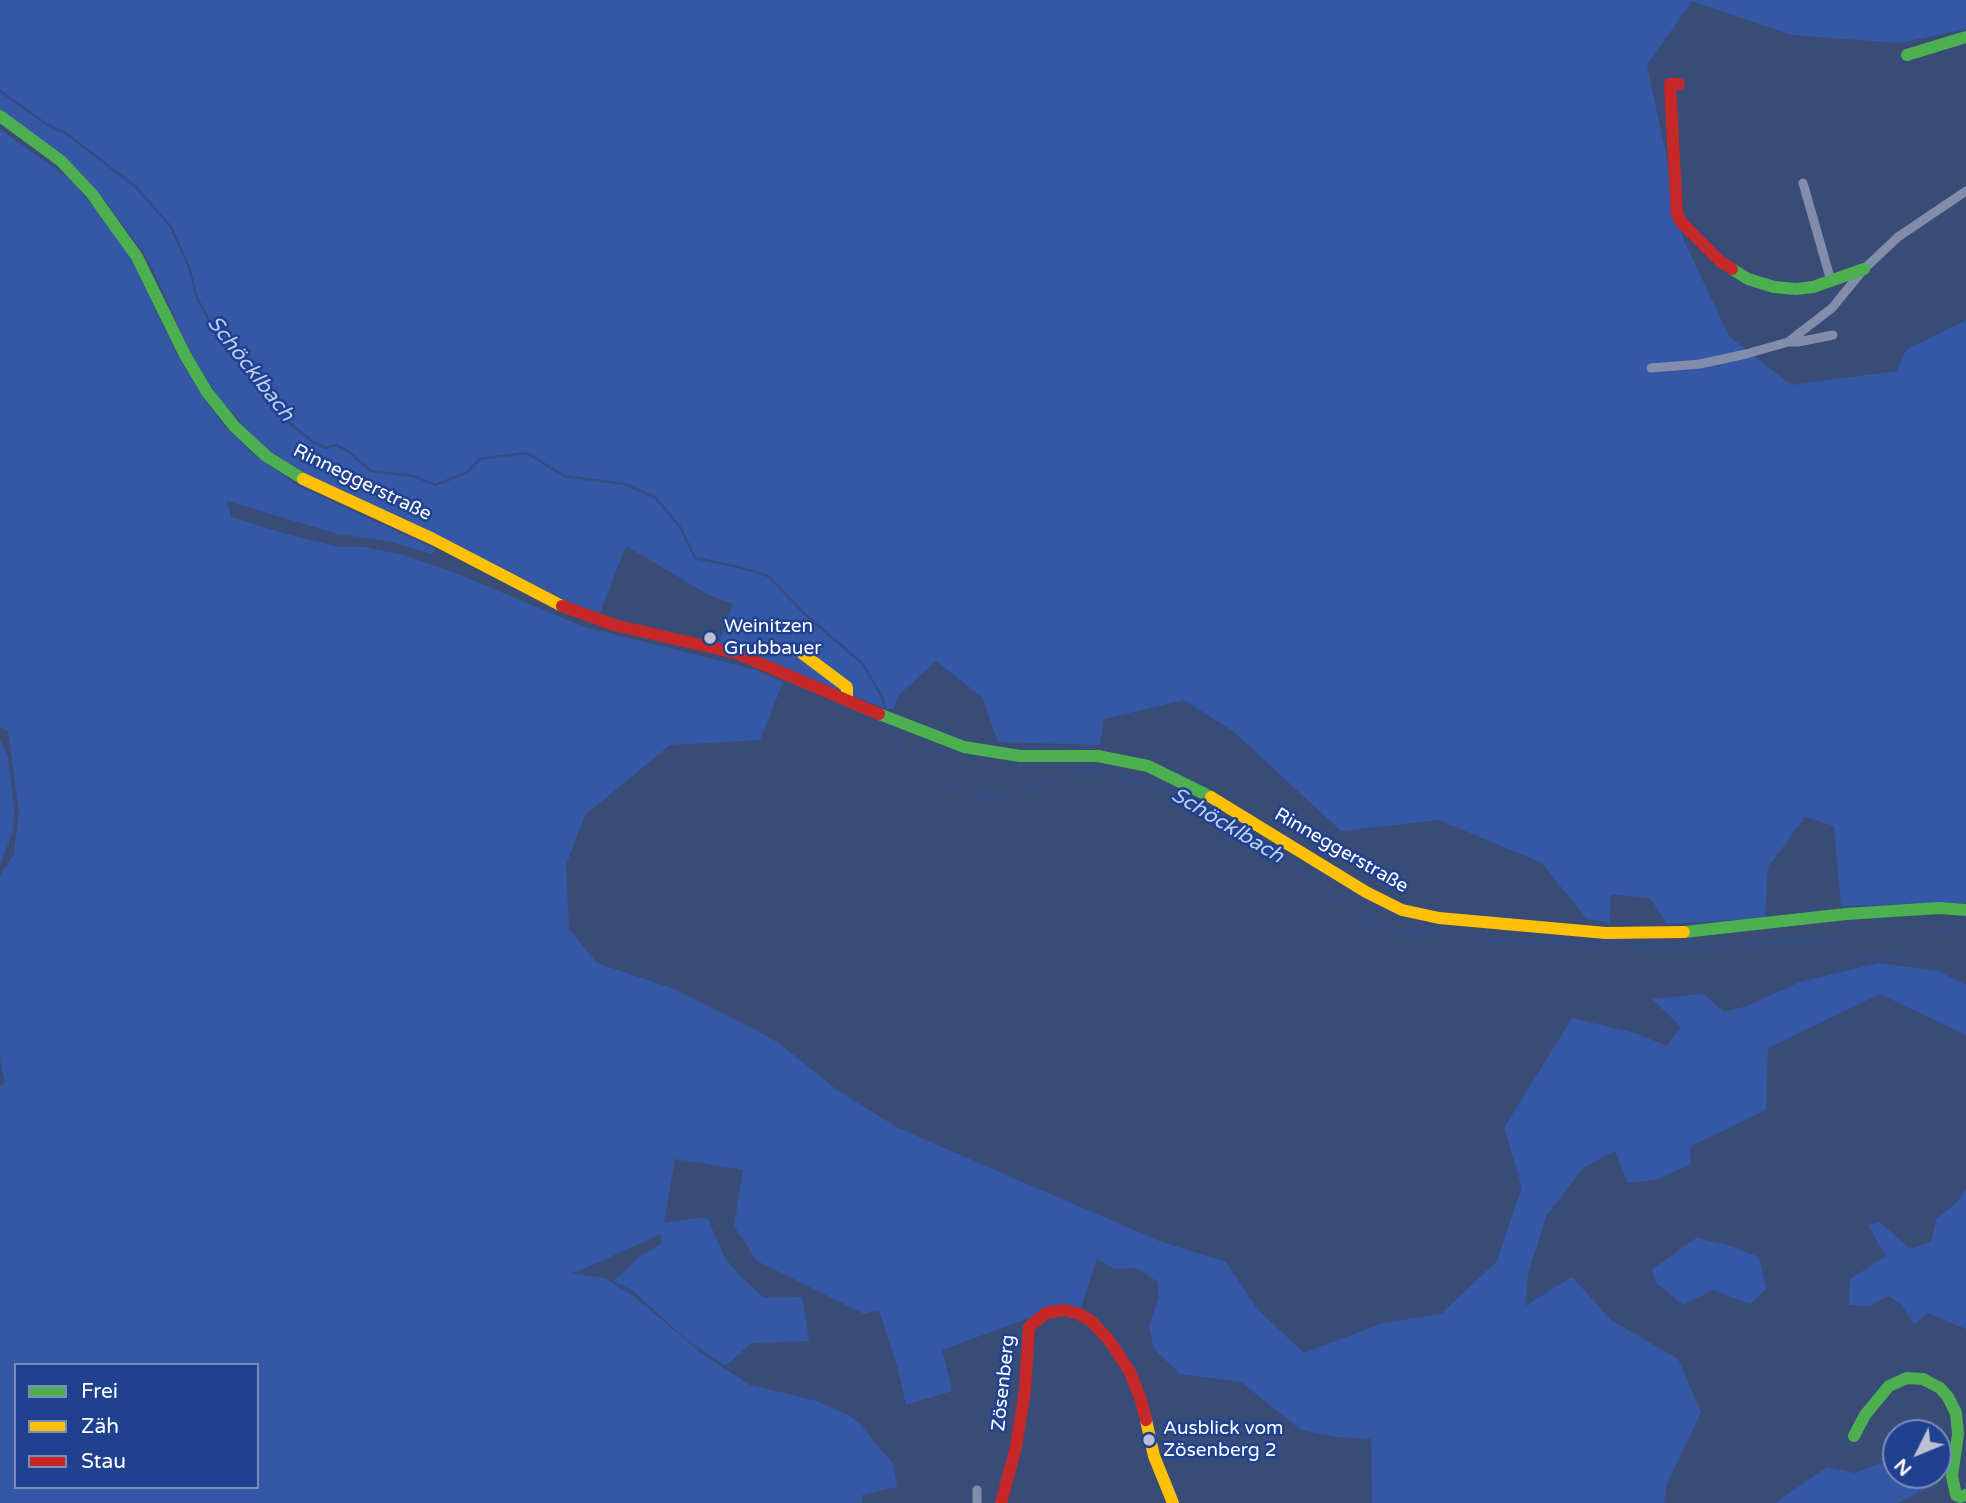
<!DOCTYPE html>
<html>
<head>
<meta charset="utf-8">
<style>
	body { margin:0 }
	#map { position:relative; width:1966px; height:1503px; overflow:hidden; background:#394c77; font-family:"Varela Round",sans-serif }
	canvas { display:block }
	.legend { position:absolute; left:14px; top:1363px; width:245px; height:126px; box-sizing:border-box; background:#204190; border:2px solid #798dbc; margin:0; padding:9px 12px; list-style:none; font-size:21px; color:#fff }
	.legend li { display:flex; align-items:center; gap:14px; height:35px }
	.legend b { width:35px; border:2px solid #798dbc }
	.north { position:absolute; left:1882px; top:1419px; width:70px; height:70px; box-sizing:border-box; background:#204190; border:2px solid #798dbc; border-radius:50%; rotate:227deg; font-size:19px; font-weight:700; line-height:28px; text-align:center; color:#fff }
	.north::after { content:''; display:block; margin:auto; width:24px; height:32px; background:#bac0cf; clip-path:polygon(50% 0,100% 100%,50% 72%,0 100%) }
</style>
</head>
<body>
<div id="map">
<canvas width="1966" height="1503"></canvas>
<ul class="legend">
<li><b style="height:9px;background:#4caf50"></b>Frei</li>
<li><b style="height:9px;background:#ffc107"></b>Zäh</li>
<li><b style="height:9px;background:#c62828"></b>Stau</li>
</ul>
<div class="north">N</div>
</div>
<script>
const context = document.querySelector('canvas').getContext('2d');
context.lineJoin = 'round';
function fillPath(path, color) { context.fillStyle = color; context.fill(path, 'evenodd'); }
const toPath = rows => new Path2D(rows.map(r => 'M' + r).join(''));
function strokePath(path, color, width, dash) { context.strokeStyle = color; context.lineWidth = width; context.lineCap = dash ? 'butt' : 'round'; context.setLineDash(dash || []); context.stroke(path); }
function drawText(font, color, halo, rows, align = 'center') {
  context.font = font + ' "Varela Round",sans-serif'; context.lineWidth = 5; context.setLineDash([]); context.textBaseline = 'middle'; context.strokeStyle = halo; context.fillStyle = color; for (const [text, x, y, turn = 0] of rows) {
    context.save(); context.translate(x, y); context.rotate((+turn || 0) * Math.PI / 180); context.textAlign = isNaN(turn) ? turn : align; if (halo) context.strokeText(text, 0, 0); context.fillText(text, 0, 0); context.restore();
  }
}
const green = toPath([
	[0,0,1966,0,1966,29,1900,43,1792,35,1692,1,1647,65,1684,241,1729,336,1791,385,1897,371,1906,350,1966,320,1966,903,1841,906,1834,826,1805,817,1768,867,1765,918,1667,924,1650,898,1611,894,1610,923,1587,919,1542,863,1439,820,1341,831,1233,731,1184,700,1104,719,1100,745,998,742,982,697,936,661,899,695,893,709,886,709,719,642,733,604,709,595,626,546,599,615,581,608,457,545,303,473,266,448,241,423,219,398,192,355,155,274,143,252,107,203,81,174,0,111],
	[0,129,72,181,105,221,131,259,178,357,201,394,225,427,255,456,296,485,435,549,432,554,389,541,338,534,227,501,231,517,286,534,338,547,365,547,404,555,458,574,584,627,756,670,783,682,760,740,670,745,585,815,566,865,569,929,597,963,674,989,754,1029,780,1044,837,1090,898,1128,1159,1241,1226,1262,1258,1310,1304,1353,1380,1324,1441,1314,1497,1261,1522,1187,1504,1128,1572,1018,1635,1033,1667,1046,1681,1027,1652,999,1703,994,1724,1012,1747,1006,1800,982,1879,963,1938,971,1966,985,1966,1035,1880,994,1768,1048,1766,1110,1691,1146,1690,1165,1655,1180,1628,1183,1615,1151,1584,1167,1546,1216,1528,1274,1525,1306,1572,1277,1611,1320,1678,1359,1701,1412,1667,1484,1664,1503,1372,1503,1371,1439,1338,1437,1301,1430,1241,1382,1180,1374,1154,1349,1149,1327,1159,1297,1158,1282,1136,1268,1115,1269,1097,1259,1079,1314,1026,1319,942,1350,952,1391,906,1405,898,1369,879,1310,864,1314,757,1261,734,1226,743,1170,675,1159,664,1223,707,1217,724,1256,736,1272,764,1298,802,1297,809,1341,751,1343,726,1366,687,1340,633,1291,614,1281,638,1258,661,1244,661,1234,577,1272,570,1273,604,1278,635,1297,701,1353,750,1385,813,1400,849,1415,859,1423,893,1464,897,1487,862,1495,862,1503,0,1503,0,1086,5,1083,0,1059,0,875,14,854,19,812,8,731,0,727],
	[16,1365,257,1365,257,1487,16,1487],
	[0,739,8,756,14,809,13,832,0,864],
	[1966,1189,1966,1329,1928,1313,1914,1325,1901,1304,1888,1296,1869,1306,1849,1305,1850,1279,1886,1256,1868,1225,1880,1222,1910,1249,1931,1242,1936,1219,1956,1203],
	[1696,1238,1725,1244,1759,1257,1766,1289,1750,1304,1713,1290,1683,1305,1656,1283,1652,1270],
	[1896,1448,1896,1475,1938,1475,1930,1487,1897,1503,1775,1503,1827,1467,1855,1473,1887,1461]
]);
const stream = toPath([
	[0,91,46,124,64,132,136,187,171,227,189,267,197,298,208,318,225,341,254,371,269,390,289,423,313,442,326,448,336,445,348,451,371,471,414,476,435,485,466,473,480,459,527,453,564,476,624,484,655,497,680,527,695,558,739,567,768,576,806,615,863,664,882,697,886,711],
	[890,724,898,747,934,778,980,796,993,796,1044,785,1077,773,1118,776,1162,787,1290,864,1369,922,1397,930,1502,941,1636,945,1679,951,1715,945,1827,941,1872,961,1899,958,1930,940,1944,928,1966,927]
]);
const street = toPath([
	[1803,183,1831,281],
	[1788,342,1832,308,1864,269,1898,237,1966,191],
	[1651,368,1700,364,1746,354,1788,342,1798,342,1833,335],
	[977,1503,977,1490]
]);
const fast = toPath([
	[1907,55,1966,37],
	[0,116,61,161,92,194,137,257,185,355,207,392,234,426,266,456,303,479],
	[1732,269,1748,279,1774,287,1796,289,1813,287,1864,269],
	[879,714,964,747,1020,756,1098,756,1148,766,1211,797],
	[1684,932,1846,914,1939,908,1966,910],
	[1854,1436,1865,1415,1889,1386,1907,1378,1923,1379,1940,1388,1948,1397,1956,1413,1958,1434,1952,1476,1956,1495,1960,1497,1966,1495]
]);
const slow = toPath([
	[303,479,433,539,562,606],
	[803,654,847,687,847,699],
	[1211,797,1366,892,1402,910,1439,918,1606,933,1684,932],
	[1146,1420,1154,1456,1173,1503]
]);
const jam = toPath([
	[1679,84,1670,84,1677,214,1682,223,1721,262,1732,269],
	[562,606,614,625,736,653,879,714],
	[1001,1503,1016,1447,1025,1390,1029,1327,1046,1313,1064,1310,1079,1314,1091,1321,1109,1340,1130,1372,1141,1400,1146,1420]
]);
const markers = [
	[710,638,7,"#bac0cf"],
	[1149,1440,7,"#bac0cf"]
];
const streetNames = [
	["Rinneggerstraße",362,483,26],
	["Rinneggerstraße",1341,851,30],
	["Zösenberg",1004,1383,-84]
];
const poiNames = [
	["Weinitzen",724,627],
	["Grubbauer",724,649],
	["Ausblick vom",1163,1429],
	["Zösenberg 2",1163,1451]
];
const waterNames = [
	["Schöcklbach",250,369,52],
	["Schöcklbach",1227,826,31]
];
fillPath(green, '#3558a6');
strokePath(stream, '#344c86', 2.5);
strokePath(street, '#818daa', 9);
strokePath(fast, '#4caf50', 12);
strokePath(slow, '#ffc107', 12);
strokePath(jam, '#c62828', 12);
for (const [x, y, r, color] of markers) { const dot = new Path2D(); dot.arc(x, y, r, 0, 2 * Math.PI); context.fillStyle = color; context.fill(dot); strokePath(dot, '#204190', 2.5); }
drawText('19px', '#fff', '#204190', streetNames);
drawText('19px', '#fff', '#204190', poiNames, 'left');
drawText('italic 21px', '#bccef4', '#204190', waterNames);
</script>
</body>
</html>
